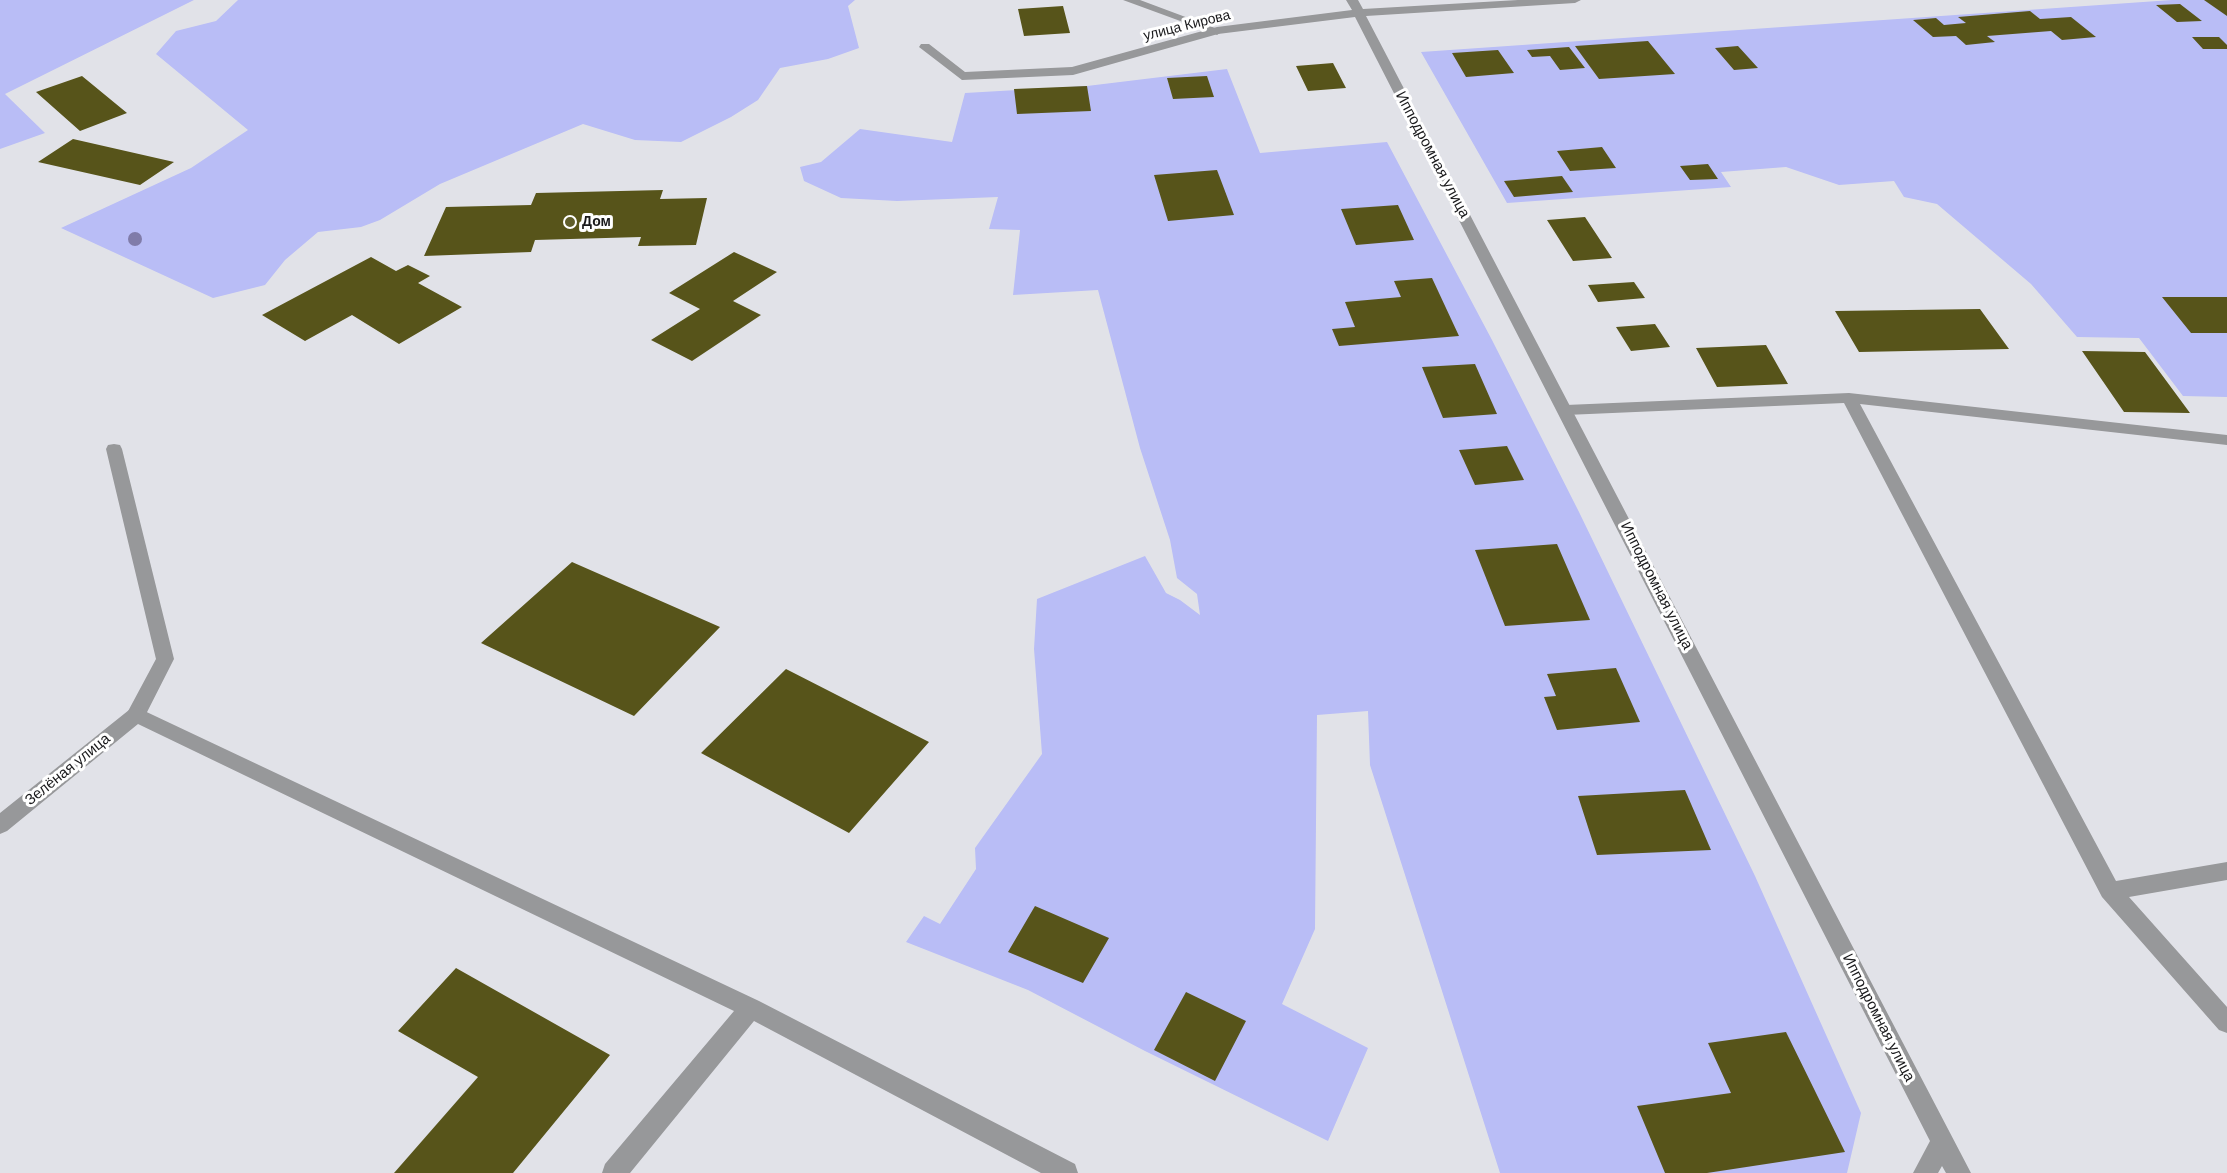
<!DOCTYPE html>
<html>
<head>
<meta charset="utf-8">
<style>
	body { margin:0 }
	canvas { display:block; background:#e1e2e8 }
</style>
</head>
<body>
<canvas width="2227" height="1173"></canvas>
<script>
const context = document.querySelector('canvas').getContext('2d');
context.lineJoin = 'round';
function fillPath(path, color) { context.fillStyle = color; context.fill(path, 'evenodd'); }
const toPath = rows => new Path2D(rows.map(r => 'M' + r).join(''));
function strokePath(path, color, width, dash) { context.strokeStyle = color; context.lineWidth = width; context.lineCap = dash ? 'butt' : 'round'; context.setLineDash(dash || []); context.stroke(path); }
function drawText(font, color, halo, rows, align = 'center') {
  context.font = font + ' "DM Sans",sans-serif'; context.lineWidth = 6; context.setLineDash([]); context.textBaseline = 'middle'; context.strokeStyle = halo; context.fillStyle = color; for (const [text, x, y, turn = 0] of rows) {
    context.save(); context.translate(x, y); context.rotate((+turn || 0) * Math.PI / 180); context.textAlign = isNaN(turn) ? turn : align; if (halo) context.strokeText(text, 0, 0); context.fillText(text, 0, 0); context.restore();
  }
}
const green = toPath([
	[0,0,194,0,5,94,45,133,0,149],
	[238,0,855,0,848,6,859,48,828,59,780,68,758,100,731,117,681,142,635,140,583,124,440,184,380,220,361,227,318,232,285,260,265,285,213,298,61,228,191,168,248,130,156,54,176,31,216,21],
	[2172,0,2227,0,2227,397,2183,396,2139,338,2077,337,2031,284,1937,204,1904,197,1894,181,1839,185,1786,167,1721,172,1731,187,1507,203,1421,52],
	[1227,69,1260,153,1387,142,1492,340,1579,512,1755,876,1861,1113,1847,1173,1500,1173,1370,765,1368,711,1317,715,1315,929,1282,1004,1368,1048,1328,1141,1145,1051,1028,990,906,942,924,916,940,924,976,869,975,848,1042,754,1034,649,1037,599,1145,556,1166,593,1180,600,1200,615,1197,594,1177,578,1170,540,1140,448,1098,290,1013,295,1020,230,989,229,998,197,897,201,841,198,804,181,800,167,821,162,860,129,952,142,965,93,1087,86]
]);
const building = toPath([
	[2204,0,2227,0,2227,16],
	[2180,4,2202,21,2177,22,2156,5],
	[1063,6,1070,33,1024,36,1018,9],
	[2030,11,2040,19,2071,17,2096,37,2062,40,2051,31,1987,36,1995,42,1966,45,1956,36,1933,37,1913,20,1936,18,1944,25,1966,23,1958,17],
	[2192,37,2219,37,2227,45,2227,49,2203,49],
	[1648,41,1675,74,1599,79,1575,46],
	[1738,46,1758,68,1734,70,1715,48],
	[1569,47,1585,68,1560,70,1550,56,1532,57,1527,50],
	[1498,50,1514,73,1466,77,1452,53],
	[1333,63,1346,88,1308,91,1296,66],
	[82,76,127,113,80,131,36,92],
	[1207,76,1214,97,1173,99,1167,78],
	[1087,86,1091,111,1017,114,1014,89],
	[73,139,174,162,140,185,38,162],
	[1602,147,1616,168,1570,171,1557,151],
	[1708,164,1718,179,1690,180,1680,166],
	[1217,170,1234,215,1168,221,1154,175],
	[1562,176,1573,192,1514,197,1504,181],
	[663,190,660,199,707,198,696,245,638,246,641,237,535,240,531,252,424,256,446,207,531,205,536,193],
	[1398,205,1414,240,1356,245,1341,209],
	[1585,217,1612,258,1573,261,1547,220],
	[734,252,777,272,733,301,761,315,692,361,651,340,700,309,669,293],
	[371,257,396,271,408,265,430,276,418,283,462,307,399,344,352,315,305,341,262,315],
	[1432,278,1459,336,1339,346,1332,329,1355,327,1345,302,1401,297,1394,281],
	[1634,282,1645,298,1598,302,1588,285],
	[2162,297,2227,297,2227,333,2191,333],
	[1980,309,2009,349,1859,352,1835,311],
	[1655,324,1670,347,1631,351,1616,327],
	[1766,345,1788,384,1717,387,1696,348],
	[2082,351,2145,352,2190,413,2124,412],
	[1475,364,1497,414,1443,418,1422,367],
	[1507,446,1524,480,1475,485,1459,450],
	[1557,544,1590,620,1505,626,1475,550],
	[572,562,720,627,634,716,481,643],
	[1616,668,1640,722,1557,730,1544,697,1556,696,1547,674],
	[786,669,929,742,849,833,701,753],
	[1685,790,1711,850,1597,855,1578,796],
	[1035,906,1109,938,1083,983,1008,952],
	[456,968,610,1055,513,1173,394,1173,478,1077,398,1031],
	[1186,992,1246,1021,1215,1081,1154,1050],
	[1786,1032,1845,1152,1707,1173,1665,1173,1637,1106,1731,1093,1708,1043]
]);
const lane = toPath([
	[1123,0,1140,0,1223,31,1217,35,1213,33,1123,0],
	[1849,393,2227,435,2227,445,1860,404,2116,881,2227,862,2227,880,2129,897,2227,1007,2227,1033,2219,1030,2102,897,1844,403,1566,415,1558,410,1566,405,1849,393],
	[114,444,120,445,122,449,174,659,143,720,136,723,129,720,126,715,156,659,106,449,108,445,114,444]
]);
const street = toPath([
	[1346,0,1358,0,1363,9,1518,0,1581,0,1575,3,1366,16,1971,1173,1946,1173,1942,1166,1938,1173,1913,1173,1930,1141,1355,17,1218,34,1073,75,962,80,919,47,921,44,929,44,965,72,1072,67,1217,27,1352,10,1346,0],
	[136,707,759,1001,1075,1164,1078,1173,1041,1173,754,1021,630,1173,602,1173,605,1164,734,1011,138,724,7,831,0,834,0,813,129,710,136,707]
]);
const trees = [
	[135,239]
];
const markers = [
	[570,222,6,"#5f5d2a"]
];
const farStreetnames = [
	["улица Кирова",1187,26,-14]
];
const farPoinames = [
	["Дом",582,222]
];
const streetNames = [
	["Ипподромная улица",1432,155,62],
	["Ипподромная улица",1656,586,63],
	["Зелёная улица",68,770,-39],
	["Ипподромная улица",1878,1018,63]
];
fillPath(green, '#b9bdf6');
fillPath(building, '#57541a');
fillPath(lane, '#97989a');
fillPath(street, '#97989a');
context.fillStyle = '#807ca9';
for (const [x, y] of trees) { context.beginPath(); context.arc(x, y, 7, 0, 2 * Math.PI); context.fill(); }
for (const [x, y, r, color] of markers) { const dot = new Path2D(); dot.arc(x, y, r, 0, 2 * Math.PI); context.fillStyle = color; context.fill(dot); strokePath(dot, '#fff', 2); }
drawText('14px', '#19191b', '#fff', farStreetnames);
drawText('bold 14px', '#19191b', '#fff', farPoinames, 'left');
drawText('15px', '#19191b', '#fff', streetNames);
</script>
</body>
</html>
